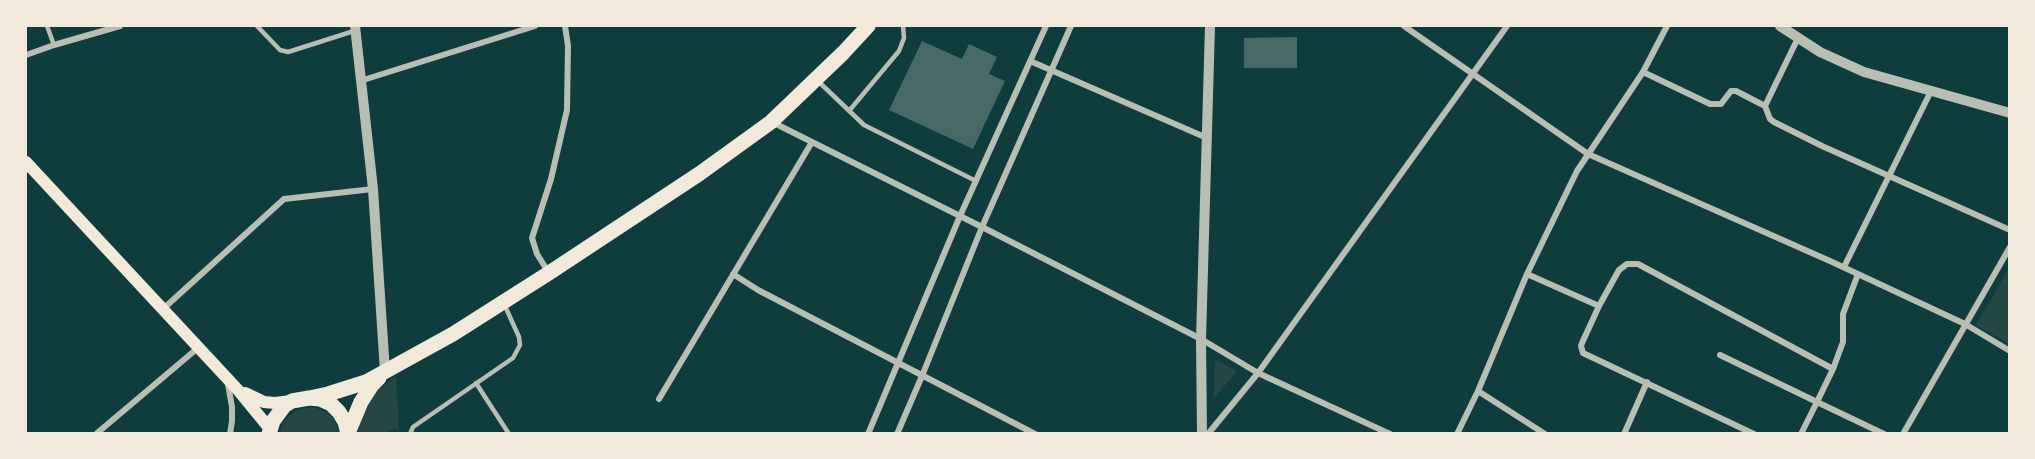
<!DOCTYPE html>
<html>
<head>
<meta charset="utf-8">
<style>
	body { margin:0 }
	#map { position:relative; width:2035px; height:459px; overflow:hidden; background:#0f3d3e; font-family:Lora,serif }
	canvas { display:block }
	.frame { position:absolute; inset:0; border:27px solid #f1e9da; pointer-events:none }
</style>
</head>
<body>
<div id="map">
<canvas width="2035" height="459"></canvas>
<div class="frame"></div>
</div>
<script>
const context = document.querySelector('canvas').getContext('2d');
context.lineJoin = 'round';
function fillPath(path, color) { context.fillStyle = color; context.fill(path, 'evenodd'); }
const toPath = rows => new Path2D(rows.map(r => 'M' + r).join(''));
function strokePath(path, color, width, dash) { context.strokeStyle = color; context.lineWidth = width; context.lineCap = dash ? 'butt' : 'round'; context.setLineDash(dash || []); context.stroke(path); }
const green = toPath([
	[2009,268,2009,344,1976,325],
	[1215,359,1237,371,1214,399],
	[396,377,399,429,388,430,388,433,358,434,361,420,369,404,379,389],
	[306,408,316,408,325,412,333,418,339,433,280,433,282,425,288,417,296,411]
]);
const building = toPath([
	[1297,37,1297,68,1244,68,1244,38],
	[922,41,962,59,969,44,997,57,989,74,1005,81,973,149,889,110]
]);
const service = toPath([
	[47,26,54,45],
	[257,26,280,50,288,52,354,31],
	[818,81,864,125,976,181],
	[849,111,899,51,904,38,903,26],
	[476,383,509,434],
	[410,434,413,427,513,358,520,345,519,337,505,306]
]);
const minor = toPath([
	[1404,26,1588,154,1830,261,1965,324,2010,351],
	[26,55,54,45,120,26],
	[1030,61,1207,138],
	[1643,72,1710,104,1721,104,1731,91,1736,91,1765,106,1770,119,1774,122,1822,146,2010,230],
	[360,81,535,26],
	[1765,106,1798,38],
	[772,122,982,227,1201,339,1258,373,1390,434],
	[1844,267,1931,91],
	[549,273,537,254,532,238,551,179,567,110,568,46,565,26],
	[733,274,758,290,1035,434],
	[1527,274,1599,306,1619,270,1627,264,1638,264,1833,369,1817,402,1884,434],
	[1599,306,1582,343,1581,346,1583,353,1754,434],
	[163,309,284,199,373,189],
	[1720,355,1817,402,1801,434],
	[1833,369,1843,342,1843,314,1858,274],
	[228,384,232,407,232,421,230,434],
	[1478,391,1545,434],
	[659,399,812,142],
	[96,434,199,347],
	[868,434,960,216,1046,26],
	[897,434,922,376,982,227,1071,26],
	[1208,434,1258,373,1507,26],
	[1457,434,1478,391,1527,274,1577,171,1643,72,1667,26],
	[1624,434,1647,382],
	[1903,434,2010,247]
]);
const tertiary = toPath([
	[355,26,373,189,385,372],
	[1780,26,1820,52,1864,72,2010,113],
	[1202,434,1201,339,1210,26]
]);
const secondary = toPath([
	[26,162,238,390,270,429],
	[245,393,264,402,275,403,291,401]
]);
const primary = toPath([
	[309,398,328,394,366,382,453,334,549,273,699,174,771,122,843,53,868,26],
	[348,433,361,402,372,385,379,378],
	[269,434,273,421,284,406,292,401,309,398,320,399,331,404,339,412,345,422,348,434]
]);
fillPath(green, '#244646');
fillPath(building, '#486865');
strokePath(service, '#b8beb3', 4.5);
strokePath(minor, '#b8beb3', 6);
strokePath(tertiary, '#b8beb3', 10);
strokePath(secondary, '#f1e9da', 12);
strokePath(primary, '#f1e9da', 15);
</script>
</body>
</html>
